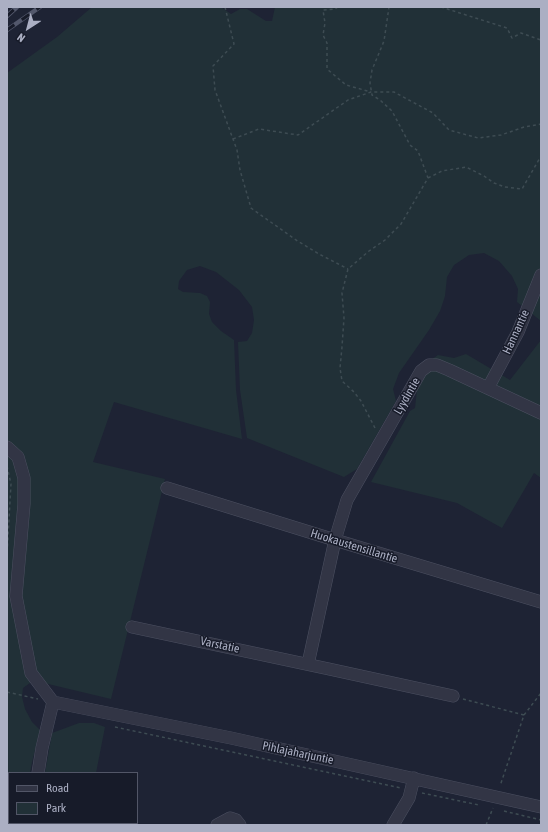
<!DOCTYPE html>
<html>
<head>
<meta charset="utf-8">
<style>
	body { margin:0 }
	#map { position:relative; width:548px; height:832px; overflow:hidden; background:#1e2334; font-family:"Asap Condensed",sans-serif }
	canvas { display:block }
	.frame { position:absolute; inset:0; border:8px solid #abafc3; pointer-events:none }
	.legend { position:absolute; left:8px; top:772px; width:130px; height:52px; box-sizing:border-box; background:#171b29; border:1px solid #525667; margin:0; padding:5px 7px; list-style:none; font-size:12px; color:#abafc3 }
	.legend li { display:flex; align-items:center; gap:8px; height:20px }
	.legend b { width:20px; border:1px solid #525667 }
	.north { position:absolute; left:8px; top:8px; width:40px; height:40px; -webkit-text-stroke:3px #171b29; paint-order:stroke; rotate:216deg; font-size:11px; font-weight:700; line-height:16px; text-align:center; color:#abafc3 }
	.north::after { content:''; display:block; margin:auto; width:14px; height:18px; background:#abafc3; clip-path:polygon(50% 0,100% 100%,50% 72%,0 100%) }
</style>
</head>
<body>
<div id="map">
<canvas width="548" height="832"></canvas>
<div class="frame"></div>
<ul class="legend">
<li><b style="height:5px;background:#323545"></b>Road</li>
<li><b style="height:11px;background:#213037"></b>Park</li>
</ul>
<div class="north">N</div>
</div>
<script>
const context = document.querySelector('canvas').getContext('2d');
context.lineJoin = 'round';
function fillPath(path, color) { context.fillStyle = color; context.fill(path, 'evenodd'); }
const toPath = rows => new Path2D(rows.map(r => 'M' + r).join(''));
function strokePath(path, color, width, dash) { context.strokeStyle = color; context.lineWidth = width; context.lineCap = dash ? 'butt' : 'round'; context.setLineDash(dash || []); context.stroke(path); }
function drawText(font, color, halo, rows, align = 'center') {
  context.font = font + ' "Asap Condensed",sans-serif'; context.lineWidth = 3; context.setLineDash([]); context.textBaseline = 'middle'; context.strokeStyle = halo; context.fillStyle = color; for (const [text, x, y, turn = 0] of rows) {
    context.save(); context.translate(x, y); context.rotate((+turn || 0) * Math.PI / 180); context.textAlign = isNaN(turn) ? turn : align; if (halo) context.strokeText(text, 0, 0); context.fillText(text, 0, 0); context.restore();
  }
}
const green = toPath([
	[92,7,221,7,231,14,240,9,247,9,266,21,272,21,275,7,541,7,541,321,517,302,518,289,512,276,499,261,484,253,469,255,454,265,447,277,445,296,440,311,429,330,399,373,393,389,396,401,357,469,344,477,247,438,240,390,238,342,247,341,252,333,254,320,252,307,239,290,216,272,200,266,187,270,179,281,178,289,183,292,200,293,207,296,210,302,209,314,212,322,221,331,234,340,236,390,242,439,114,402,93,462,165,479,111,699,44,683,30,683,23,688,22,697,25,709,32,722,40,730,32,762,30,773,9,773,9,823,30,823,31,825,7,825,7,73,57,37],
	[541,340,541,478,534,473,502,528,457,503,371,482,410,411,415,408,418,381,431,360,438,355,454,358,466,354,510,380],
	[79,723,94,723,105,727,96,773,45,773,52,733],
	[44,823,128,823,133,825,44,825]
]);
const path = toPath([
	[225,7,234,44,213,66,215,90,237,150,240,170,251,208,296,240,319,254,348,269],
	[338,7,335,9,323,10,325,23,323,35,327,43,327,69,346,85,371,92],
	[441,7,507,28,512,38,521,33,541,40],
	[233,139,259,129,298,135,348,100,371,92,394,92,433,113,449,130,478,138,501,135,524,127,541,124],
	[428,178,442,171,466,167,484,176,494,183,505,187,522,189,541,156],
	[375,428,361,401,354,392,342,381,340,368,342,347,344,318,342,293,348,269,369,251,385,240,401,224,428,178,418,151,410,145,392,111,380,100,372,95,370,83,372,70,384,41,389,7],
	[7,466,11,484,7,555],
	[7,692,38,699],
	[463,699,524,715,500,786],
	[524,715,541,693],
	[115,727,401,788],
	[422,793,479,805],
	[504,811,541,820],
	[486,825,493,808]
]);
const minor = toPath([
	[488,388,518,332,541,275],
	[7,447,18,457,24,478,24,504,16,596,31,673,53,702],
	[167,488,335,540,541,602],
	[132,627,329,669,453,696],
	[308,664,335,540,347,500,421,371,429,365,437,365,449,370,541,413],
	[53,702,231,738,541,807],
	[38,773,42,748,53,702],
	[36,823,37,825],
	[217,825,230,818,236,820,240,825],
	[393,825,409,798,414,778]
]);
const rail = toPath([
	[7,16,17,7],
	[7,30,40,7]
]);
const streetNames = [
	["Hannantie",516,332,-65],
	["Lyydintie",407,396,-60],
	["Huokaustensillantie",354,546,17],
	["Varstatie",220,645,12],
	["Pihlajaharjuntie",298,753,12]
];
fillPath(green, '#213037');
strokePath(minor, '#4c5061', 13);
strokePath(path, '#3e4c53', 1.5, [3, 3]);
strokePath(minor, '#323545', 12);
strokePath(rail, '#53586c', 4.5);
strokePath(rail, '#171b29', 3, [9]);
drawText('12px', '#abafc3', '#171b29', streetNames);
</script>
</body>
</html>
